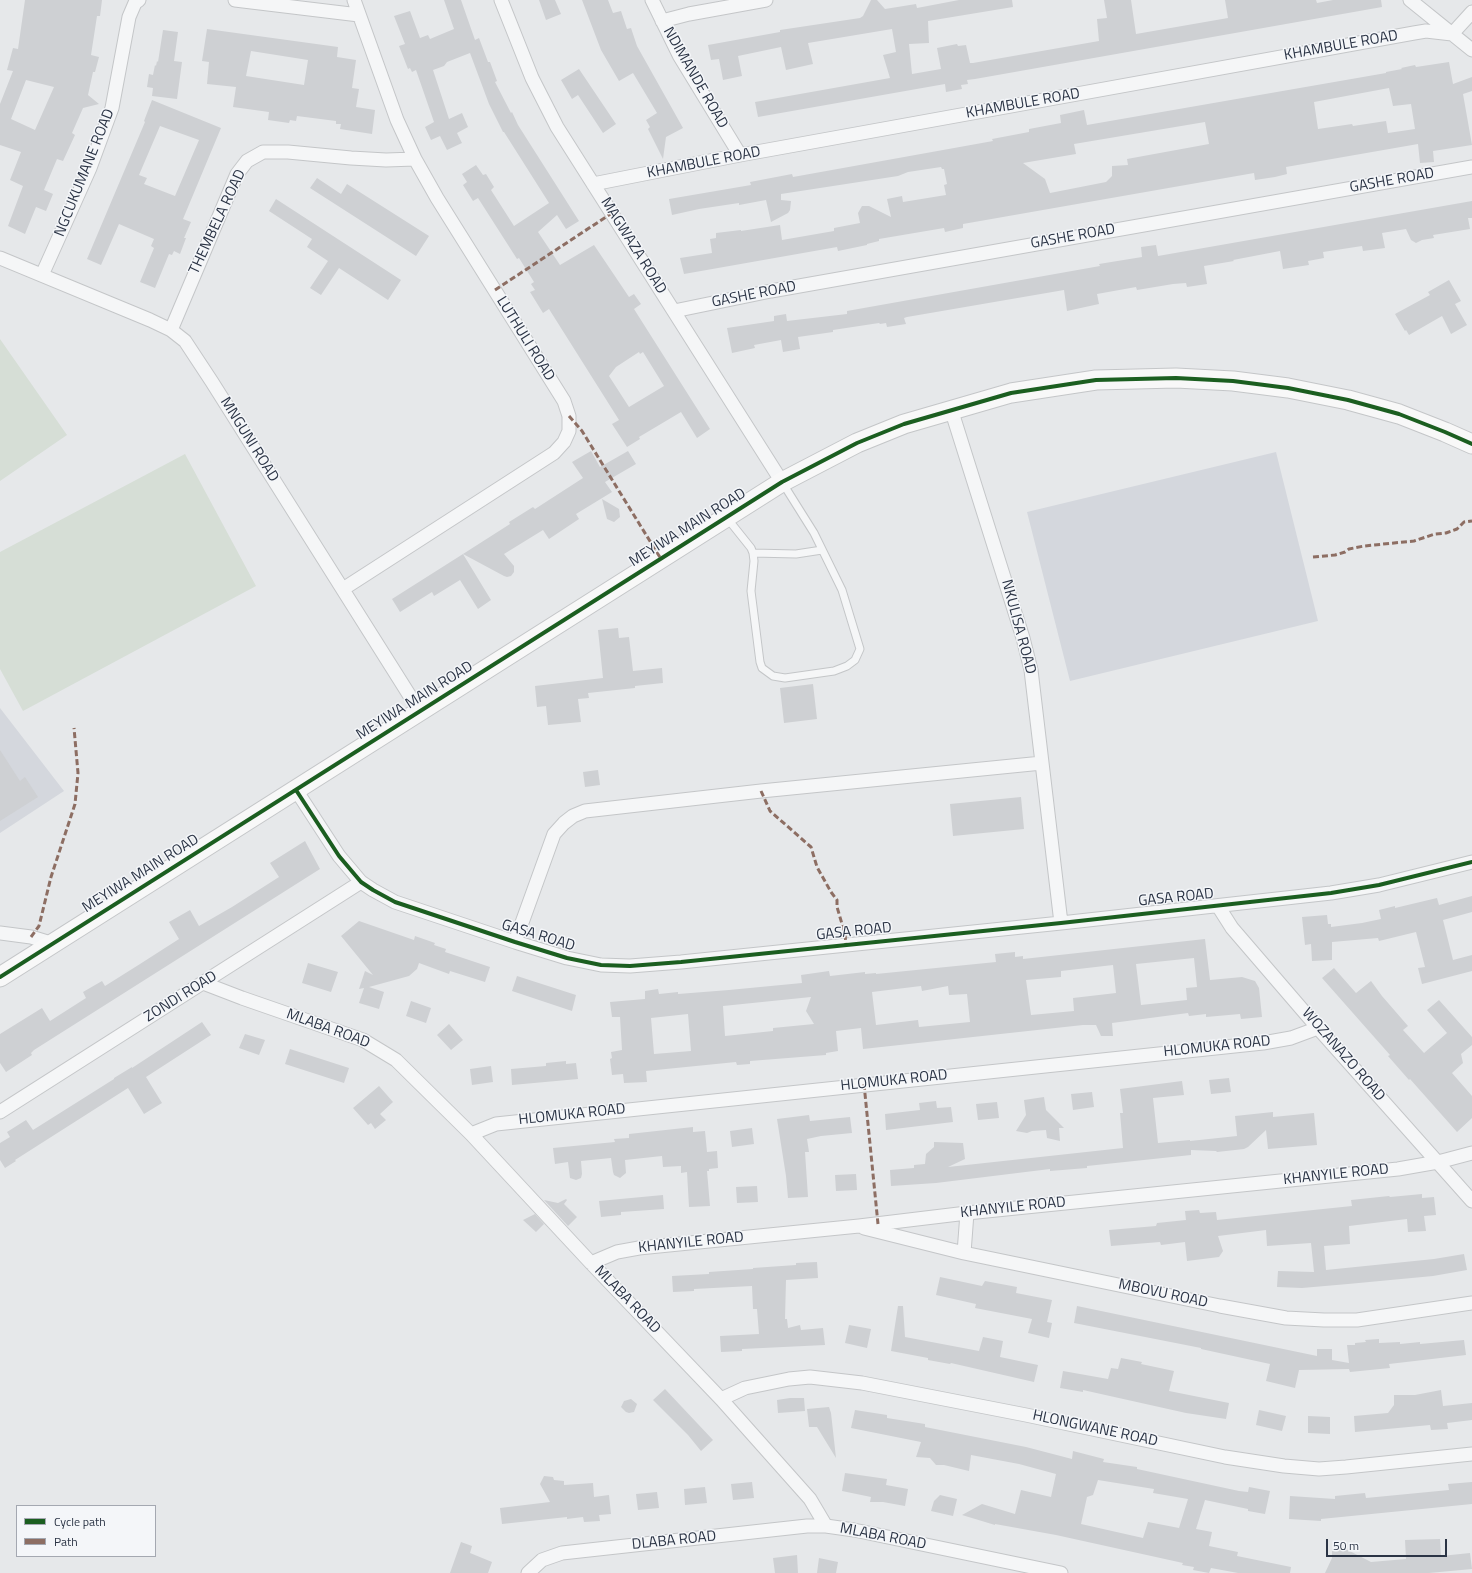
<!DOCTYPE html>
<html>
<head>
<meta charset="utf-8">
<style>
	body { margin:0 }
	#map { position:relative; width:1472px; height:1573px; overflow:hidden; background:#e6e8ea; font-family:"Titillium Web",sans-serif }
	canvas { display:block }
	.legend { position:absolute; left:16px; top:1505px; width:140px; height:52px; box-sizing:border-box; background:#f4f6f9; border:1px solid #a4a8b1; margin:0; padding:5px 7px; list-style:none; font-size:12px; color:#2b3445 }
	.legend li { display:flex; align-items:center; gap:8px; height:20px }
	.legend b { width:20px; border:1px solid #a4a8b1 }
	.scale { position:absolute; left:1326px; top:1539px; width:121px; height:18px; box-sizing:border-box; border:2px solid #2b3445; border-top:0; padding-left:5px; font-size:12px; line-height:14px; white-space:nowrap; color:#2b3445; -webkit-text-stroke:3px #f4f6f9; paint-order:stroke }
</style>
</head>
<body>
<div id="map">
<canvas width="1472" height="1573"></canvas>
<ul class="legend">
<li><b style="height:5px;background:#1b5e20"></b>Cycle path</li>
<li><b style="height:5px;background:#8d6e63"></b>Path</li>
</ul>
<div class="scale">50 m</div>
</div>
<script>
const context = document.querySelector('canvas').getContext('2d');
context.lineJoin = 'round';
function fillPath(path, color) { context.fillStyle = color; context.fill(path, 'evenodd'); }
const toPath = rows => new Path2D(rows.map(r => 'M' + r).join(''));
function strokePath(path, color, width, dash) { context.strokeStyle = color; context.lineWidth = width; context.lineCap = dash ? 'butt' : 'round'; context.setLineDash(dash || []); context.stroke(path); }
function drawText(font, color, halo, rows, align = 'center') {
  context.font = font + ' "Titillium Web",sans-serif'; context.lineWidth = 3; context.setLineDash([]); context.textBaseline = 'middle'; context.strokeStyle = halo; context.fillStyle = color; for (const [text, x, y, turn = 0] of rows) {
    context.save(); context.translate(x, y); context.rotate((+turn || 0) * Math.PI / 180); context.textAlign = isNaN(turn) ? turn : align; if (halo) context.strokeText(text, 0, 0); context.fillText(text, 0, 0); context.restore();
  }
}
const built = toPath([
	[1276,452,1318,621,1070,681,1027,512],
	[0,708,64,791,0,833]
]);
const green = toPath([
	[0,339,67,435,0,481],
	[185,454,256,586,23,711,0,669,0,552]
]);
const building = toPath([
	[25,0,102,0,100,16,97,16,91,55,99,57,95,72,93,72,88,95,99,104,83,108,72,133,75,135,63,161,57,159,44,190,53,194,46,211,36,207,25,234,8,226,23,186,10,180,21,152,0,145,0,104,13,71,7,70,13,48,18,49],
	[26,80,54,87,35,130,11,119],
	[444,0,461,0,475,40,479,38,488,62,490,62,497,81,495,82,511,113,512,112,518,125,579,221,566,229,557,215,538,232,560,265,594,245,629,297,634,294,641,304,634,309,710,429,697,438,681,412,639,437,640,439,627,447,612,424,619,420,549,309,543,313,530,292,535,290,531,284,534,282,519,258,517,259,478,198,473,201,463,185,467,182,462,174,476,165,483,175,486,174,494,187,491,190,514,226,549,203,504,132,503,132,489,104,470,53,447,62,444,66,433,70,449,119,462,113,468,127,457,133,462,143,447,150,440,136,431,140,425,127,434,122,416,70,412,72,410,68,408,69,399,46,405,44,394,16,410,11,420,38,428,35,430,39,454,29],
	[639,352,640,354,643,352,664,386,629,407,609,376,616,367],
	[539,0,555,0,561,14,546,20],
	[582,0,608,0,613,13,621,11,627,29,631,28,637,46,683,128,666,137,663,159,648,129,650,127,646,120,657,113,633,73,619,81,601,50],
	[871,0,877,0,885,9,916,4,917,8,959,0,1012,0,1013,7,928,21,929,43,909,44,912,74,941,69,937,48,957,44,958,46,966,45,970,63,973,63,1099,41,1097,19,1107,18,1104,0,1131,0,1136,34,1228,18,1225,0,1316,0,1317,3,1333,0,1381,0,1382,7,975,79,967,80,968,84,961,85,962,89,946,92,945,84,758,117,755,102,890,78,883,55,896,52,892,29,808,43,813,64,786,70,781,47,738,56,742,76,723,80,719,59,711,60,708,45,780,32,780,30,860,18,863,16],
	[207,29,338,47,337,57,356,60,352,88,359,89,356,107,375,110,372,134,340,129,341,124,336,124,336,121,297,116,296,121,290,120,289,123,268,120,269,112,233,107,236,87,207,84,209,62,202,61],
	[251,51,308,60,304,85,246,76],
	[163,30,178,32,174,61,182,62,177,99,152,96,153,88,147,87,149,74,153,75,155,65,156,66,157,61,158,62],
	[1449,62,1453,84,1472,77,1472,91,1463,94,1472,145,1433,151,1434,162,1420,163,1418,144,1286,167,1287,174,1275,177,1255,180,1254,173,963,224,963,228,945,232,944,228,879,239,879,241,867,244,867,245,838,251,837,247,684,274,680,258,712,253,710,239,716,238,716,233,741,230,741,231,780,225,782,240,834,231,834,228,860,223,858,213,862,206,869,206,891,217,887,199,902,196,903,202,946,195,944,185,947,184,944,169,942,169,941,167,908,172,898,176,781,194,781,200,791,201,790,210,788,213,771,222,766,200,739,205,739,203,699,209,672,215,669,199,751,185,750,182,792,174,793,177,993,141,992,139,1029,132,1029,129,1061,123,1060,115,1084,110,1087,125,1386,73,1386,72,1402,69,1401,68,1415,65,1416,67],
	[1389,88,1393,106,1411,104,1415,129,1388,133,1386,121,1353,126,1352,124,1318,129,1314,102],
	[1205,122,1209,144,1127,159,1128,165,1112,166,1112,176,1106,182,1050,193,1045,179,1023,163,1076,154,1074,144],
	[579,69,616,124,603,133,578,95,572,99,561,80],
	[152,100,221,128,183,219,191,222,184,238,186,238,180,254,174,251,172,255,169,254,155,288,140,282,154,248,151,246,154,239,119,224,101,265,87,259,145,122,144,121],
	[160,126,199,140,175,196,144,184,147,178,139,175],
	[317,178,341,194,347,184,429,236,416,256,310,188],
	[276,199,401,280,388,300,339,268,321,295,310,288,328,261,307,247,312,239,269,211],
	[1472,201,1472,218,1468,218,1470,229,1433,235,1434,238,1422,240,1416,243,1411,240,1406,229,1382,233,1385,248,1363,251,1362,246,1323,252,1324,258,1308,261,1309,265,1283,269,1280,251,1233,260,1234,261,1204,266,1207,284,1187,287,1186,283,1173,284,1137,290,1136,287,1097,294,1099,304,1067,311,1064,290,907,317,904,318,906,324,887,327,886,323,880,324,879,323,833,330,833,332,798,337,800,349,783,352,781,340,754,345,755,348,732,353,727,328,774,321,774,316,786,314,787,321,847,314,847,311,1100,266,1099,264,1142,257,1141,247,1156,245,1158,256],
	[1449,280,1461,301,1455,304,1467,325,1451,334,1442,316,1409,335,1406,330,1405,331,1395,314,1430,295,1428,292],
	[591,451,600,467,628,451,636,464,605,482,612,492,576,514,579,519,549,539,543,530,504,554,514,566,514,572,511,576,507,577,504,576,463,554,510,524,509,522,533,507,535,509,583,478,572,462],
	[602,499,619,509,620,517,614,522,607,519],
	[463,554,491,600,478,609,460,580,434,596,432,592,400,612,392,599],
	[618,628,619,638,629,637,633,671,662,668,663,683,635,686,635,688,588,693,589,698,578,699,581,722,548,725,546,706,537,707,535,686,603,678,598,630],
	[813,684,817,719,784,723,780,688],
	[0,750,20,781,25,777,38,797,0,821],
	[598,770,600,785,585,787,583,772],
	[1021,797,1024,829,953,836,950,804],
	[305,841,320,869,34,1050,31,1053,32,1055,6,1072,0,1063,0,1034,42,1008,50,1021,86,998,83,992,102,981,105,986,140,964,179,939,169,922,190,910,199,926,232,907,279,877,270,863],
	[1472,896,1472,912,1443,920,1453,960,1472,955,1472,971,1422,984,1418,968,1425,967,1416,932,1379,941,1378,938,1332,942,1332,960,1312,961,1311,944,1305,945,1302,917,1327,915,1328,924,1331,924,1331,927,1362,923,1381,919,1379,910,1395,906,1395,908,1437,898,1439,905],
	[359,921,414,940,415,936,435,943,434,945,446,949,445,952,490,967,485,982,450,971,449,974,419,963,417,969,409,976,369,987,384,992,379,1009,359,1003,364,988,359,989,365,971,373,975,341,936],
	[1205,939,1210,980,1242,977,1255,981,1259,988,1262,1017,1241,1019,1240,1014,1206,1017,1206,1014,1189,1016,1188,1013,1112,1023,1113,1036,1101,1036,1096,1025,1083,1025,863,1049,861,1028,836,1031,838,1051,826,1053,826,1055,750,1061,750,1064,737,1065,736,1062,646,1071,647,1082,624,1083,623,1074,612,1075,610,1059,612,1058,611,1052,622,1050,620,1017,612,1017,610,1002,645,999,645,991,658,989,659,994,678,992,678,994,729,990,802,983,801,975,829,971,830,976,865,972,865,974,876,973,876,974,996,962,995,954,1015,952,1015,957,1023,956,1023,959],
	[1194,958,1197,987,1186,988,1187,1000,1141,1005,1136,964],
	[1113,965,1116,993,1073,998,1074,1011,1031,1015,1026,980,1061,977,1061,971],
	[921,986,922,991,948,986,949,995,967,994,970,1022,919,1027,918,1020,876,1025,872,992],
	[811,997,806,1011,814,1024,773,1028,773,1031,725,1036,723,1006],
	[688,1014,691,1051,654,1054,651,1018],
	[308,963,338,972,331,992,302,983],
	[1334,968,1356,993,1371,981,1382,996,1408,1026,1403,1030,1424,1053,1447,1033,1427,1010,1439,1000,1472,1037,1472,1045,1461,1054,1463,1063,1452,1073,1472,1096,1472,1118,1457,1132,1410,1079,1409,1080,1388,1056,1390,1055,1322,978],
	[517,976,576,995,572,1011,512,991],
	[411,1001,431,1008,426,1023,406,1016],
	[202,1022,211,1035,146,1077,162,1103,144,1114,128,1088,15,1160,16,1161,5,1168,0,1160,0,1143,10,1137,7,1132,26,1120,33,1130,114,1079,114,1078,132,1067,132,1068],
	[449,1024,463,1040,451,1050,437,1035],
	[245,1034,265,1040,259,1055,239,1048],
	[290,1049,349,1068,344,1083,285,1064],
	[566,1061,566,1064,576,1063,578,1079,512,1085,511,1069,546,1066,546,1063],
	[491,1066,493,1082,472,1085,470,1069],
	[1229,1078,1231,1092,1211,1094,1209,1080],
	[1182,1081,1184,1095,1153,1098,1158,1143,1190,1140,1190,1141,1237,1136,1235,1116,1273,1112,1273,1117,1314,1113,1317,1145,1268,1149,1266,1130,1248,1147,1244,1149,1217,1152,1216,1151,1191,1150,1191,1155,1087,1166,1087,1168,1050,1171,1050,1169,936,1183,891,1186,890,1170,914,1168,914,1165,925,1164,926,1154,934,1147,934,1142,963,1143,965,1159,948,1167,1123,1148,1120,1113,1123,1113,1120,1089],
	[379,1086,393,1102,380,1114,386,1120,375,1129,371,1123,368,1125,353,1108],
	[1092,1092,1094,1107,1073,1110,1071,1094],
	[1044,1097,1046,1110,1064,1128,1059,1128,1060,1141,1047,1138,1046,1130,1032,1131,1027,1133,1016,1131,1026,1115,1024,1100],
	[936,1101,937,1108,951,1107,953,1122,886,1130,885,1114,920,1110,919,1103],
	[997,1102,999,1118,978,1120,976,1104],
	[809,1115,810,1121,850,1117,852,1133,821,1136,807,1139,809,1152,805,1152,808,1197,788,1198,786,1176,777,1119],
	[693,1127,693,1132,705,1131,707,1152,717,1151,718,1168,709,1169,709,1171,707,1171,710,1206,689,1207,687,1172,681,1173,681,1166,663,1167,662,1156,625,1160,626,1173,620,1178,614,1175,613,1172,611,1158,581,1161,582,1174,581,1178,576,1180,570,1178,568,1162,555,1164,553,1148,615,1142,614,1139,629,1138,629,1134],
	[752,1128,754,1144,732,1147,730,1131],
	[856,1174,857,1190,836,1191,835,1175],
	[757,1186,758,1202,737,1203,736,1187],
	[1422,1194,1422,1198,1434,1197,1436,1215,1424,1216,1426,1231,1408,1232,1407,1219,1349,1226,1350,1244,1324,1246,1326,1270,1434,1259,1464,1254,1467,1270,1433,1276,1348,1284,1302,1288,1277,1287,1278,1271,1314,1272,1311,1243,1267,1246,1266,1230,1218,1236,1223,1251,1219,1257,1187,1261,1185,1242,1161,1245,1160,1242,1111,1246,1109,1230,1156,1226,1157,1223,1186,1220,1185,1211,1199,1210,1200,1213,1216,1212,1217,1220,1352,1206,1351,1200,1389,1196,1390,1197],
	[663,1195,664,1209,621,1212,621,1215,601,1217,599,1201],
	[566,1199,567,1200,564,1204,577,1217,568,1226,544,1200,558,1203],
	[535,1214,544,1224,536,1232,523,1220],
	[817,1262,818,1278,786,1280,785,1319,787,1319,788,1328,800,1325,801,1330,823,1328,825,1345,742,1349,742,1351,721,1352,720,1336,759,1334,757,1309,753,1309,752,1286,694,1289,694,1291,673,1292,672,1276,709,1274,709,1272,753,1269,753,1268,796,1265,796,1263],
	[940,1277,982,1286,985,1281,1017,1287,1016,1293,1052,1300,1047,1322,1052,1323,1049,1338,1028,1333,1032,1319,975,1308,976,1304,936,1295],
	[898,1306,903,1306,905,1337,979,1351,983,1337,1003,1341,1000,1357,1038,1365,1034,1382,951,1363,950,1364,928,1360,928,1358,891,1351],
	[1077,1306,1317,1356,1317,1349,1332,1349,1332,1360,1349,1363,1347,1345,1355,1345,1355,1343,1366,1342,1365,1340,1379,1339,1379,1343,1400,1342,1400,1344,1420,1342,1420,1344,1464,1340,1466,1355,1389,1364,1390,1368,1350,1372,1349,1369,1299,1370,1295,1388,1266,1381,1270,1364,1201,1349,1201,1348,1074,1323],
	[849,1325,871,1329,867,1348,845,1343],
	[1121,1358,1142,1362,1141,1364,1174,1371,1169,1391,1229,1403,1226,1419,1186,1413,1083,1390,1083,1392,1060,1388,1063,1371,1108,1379,1111,1368,1118,1369],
	[665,1389,713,1440,701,1451,688,1435,653,1400],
	[1441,1390,1443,1406,1472,1403,1472,1420,1447,1423,1448,1429,1431,1430,1430,1425,1355,1432,1354,1416,1388,1413,1394,1405,1394,1395,1415,1395],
	[790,1398,804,1398,805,1411,778,1413,777,1400],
	[631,1399,637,1404,634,1412,629,1413,626,1412,621,1407,624,1401],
	[829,1407,831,1413,836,1458,817,1427,809,1427,807,1409],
	[855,1410,887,1415,887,1418,925,1424,925,1427,1026,1447,1072,1459,1073,1451,1104,1459,1103,1462,1137,1467,1137,1469,1239,1491,1248,1492,1249,1487,1270,1491,1265,1514,1248,1511,1248,1509,1205,1500,1196,1529,1212,1532,1209,1546,1238,1552,1237,1556,1291,1567,1290,1573,1238,1573,1211,1568,1209,1573,1193,1570,1194,1567,1182,1565,1183,1563,1056,1535,995,1524,995,1525,962,1515,982,1504,1015,1514,1021,1490,1051,1497,1056,1474,1019,1464,971,1455,969,1471,944,1465,936,1465,930,1458,916,1457,921,1442,851,1428],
	[1098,1480,1154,1489,1153,1493,1188,1499,1179,1528,1148,1522,1143,1538,1081,1524,1087,1497,1093,1495],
	[1259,1410,1286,1416,1282,1431,1256,1425],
	[1308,1416,1330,1417,1330,1434,1308,1433],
	[845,1473,887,1479,886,1485,908,1489,905,1506,883,1502,870,1502,871,1497,842,1491],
	[544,1476,553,1477,554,1480,564,1481,564,1485,593,1483,594,1497,609,1495,611,1514,599,1515,600,1521,584,1522,583,1517,567,1519,567,1517,502,1524,500,1508,550,1502,540,1484],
	[752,1482,754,1498,733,1500,731,1484],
	[1472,1482,1472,1504,1321,1519,1321,1521,1289,1519,1290,1496,1335,1499,1335,1496,1365,1493,1366,1498,1449,1490,1448,1484],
	[705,1487,707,1503,685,1505,684,1489],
	[657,1492,659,1508,638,1510,636,1494],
	[940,1495,957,1499,953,1516,931,1511,934,1501],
	[1440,1539,1441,1556,1470,1553,1472,1569,1429,1573,1325,1573,1332,1558,1332,1549,1338,1545,1371,1562,1406,1559,1405,1540],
	[461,1542,472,1546,470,1553,492,1562,488,1573,450,1573],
	[797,1555,798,1573,775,1573,773,1558],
	[819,1558,838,1562,836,1573,817,1573]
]);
const lane = toPath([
	[727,518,751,548,753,553,754,561,751,591,760,662,762,668,773,676,785,678,834,671,847,666,855,660,860,649,842,590,814,533,782,482],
	[753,553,796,554,822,550]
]);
const street = toPath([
	[235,0,359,15],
	[501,0,532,78,557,127,782,482],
	[652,0,679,55,740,155],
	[1410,0,1472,50],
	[662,21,689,14,766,0],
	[593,184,740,155,1414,33,1426,31,1452,34,1472,12],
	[0,258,150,320,171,330,185,341,212,382,420,712],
	[42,275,90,168,112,108,129,17,135,3,139,0],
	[674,311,771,291,1472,167],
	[171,330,237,174,247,161,263,152,288,152,351,158,386,160,415,159],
	[951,409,1023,638,1031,670,1061,923],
	[343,589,554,453,564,442,569,431,569,416,564,401,437,198,415,159,397,120,354,0],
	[296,790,339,856,361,882,373,890,395,902,515,942,567,958,601,965,630,966,681,962,1061,923,1331,893,1379,885,1472,862],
	[1218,906,1232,928,1318,1028,1472,1201],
	[0,933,31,937,54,944],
	[515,942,554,834,564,823,573,816,585,811,761,791,1042,763],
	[203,983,242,998,363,1040,396,1060,471,1134,591,1263,721,1399,810,1499,826,1526,854,1530,1061,1573],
	[0,1112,361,882],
	[471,1134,496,1124,1263,1043,1291,1038,1318,1028],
	[864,1228,964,1253,1220,1306,1286,1318,1324,1320,1357,1320,1472,1303],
	[964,1253,967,1213],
	[591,1263,617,1252,639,1248,859,1226,967,1213,1398,1169,1438,1162,1472,1153],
	[721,1399,745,1388,789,1379,810,1377,862,1383,1026,1415,1225,1457,1284,1466,1319,1469,1346,1467,1472,1454],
	[528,1573,542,1560,562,1553,807,1526,826,1526]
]);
const secondary = toPath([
	[0,977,782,482,857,443,904,424,1011,393,1096,380,1176,378,1233,381,1288,388,1348,400,1399,414,1445,432,1472,444]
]);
const quiet = toPath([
	[495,290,612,213],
	[569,416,582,431,661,559],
	[1313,557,1335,555,1345,552,1349,549,1364,546,1414,541,1435,534,1446,533,1457,529,1464,522,1472,521],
	[761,791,770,811,811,847,817,867,831,892,837,900,837,907,845,934,846,945],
	[31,937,39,926,51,877,75,804,78,773,74,728],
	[864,1084,878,1224]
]);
const cycleway = toPath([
	[296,790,339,856,361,882,373,890,395,902,515,942,567,958,601,965,630,966,681,962,1061,923,1331,893,1379,885,1472,862],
	[0,977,782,482,857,443,904,424,1011,393,1096,380,1176,378,1233,381,1288,388,1348,400,1399,414,1445,432,1472,444]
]);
const streetNames = [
	["KHAMBULE ROAD",1341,46,-10],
	["NDIMANDE ROAD",695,78,60],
	["KHAMBULE ROAD",1023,104,-10],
	["KHAMBULE ROAD",704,163,-11],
	["NGCUKUMANE ROAD",85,173,-68],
	["GASHE ROAD",1392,181,-10],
	["THEMBELA ROAD",218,222,-65],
	["GASHE ROAD",1073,237,-10],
	["MAGWAZA ROAD",633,246,58],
	["GASHE ROAD",754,295,-11],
	["LUTHULI ROAD",525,339,58],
	["MNGUNI ROAD",249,440,58],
	["MEYIWA MAIN ROAD",688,528,-32],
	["NKULISA ROAD",1018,627,75],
	["MEYIWA MAIN ROAD",415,701,-32],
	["MEYIWA MAIN ROAD",141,874,-32],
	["GASA ROAD",1176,898,-6],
	["GASA ROAD",854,932,-6],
	["GASA ROAD",538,936,17],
	["ZONDI ROAD",181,997,-32],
	["MLABA ROAD",328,1029,20],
	["HLOMUKA ROAD",1217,1047,-6],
	["WOZANAZO ROAD",1343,1055,49],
	["HLOMUKA ROAD",894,1081,-6],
	["HLOMUKA ROAD",572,1115,-6],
	["KHANYILE ROAD",1336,1175,-6],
	["KHANYILE ROAD",1013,1208,-6],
	["KHANYILE ROAD",691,1243,-6],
	["MBOVU ROAD",1163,1294,12],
	["MLABA ROAD",627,1300,46],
	["HLONGWANE ROAD",1095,1429,12],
	["MLABA ROAD",883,1537,11],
	["DLABA ROAD",674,1541,-6]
];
fillPath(built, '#d4d7dd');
fillPath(green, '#d6ded6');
fillPath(building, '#ced0d3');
strokePath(lane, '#c4c6c8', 9);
strokePath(street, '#c4c6c8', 15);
strokePath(secondary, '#c4c6c8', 21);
strokePath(lane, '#f5f6f7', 7);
strokePath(street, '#f5f6f7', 13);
strokePath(secondary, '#f8f8f8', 19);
strokePath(quiet, '#8d6e63', 3, [6, 3]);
strokePath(cycleway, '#1b5e20', 4);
drawText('15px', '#2b3445', '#f4f6f9', streetNames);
</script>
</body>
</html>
